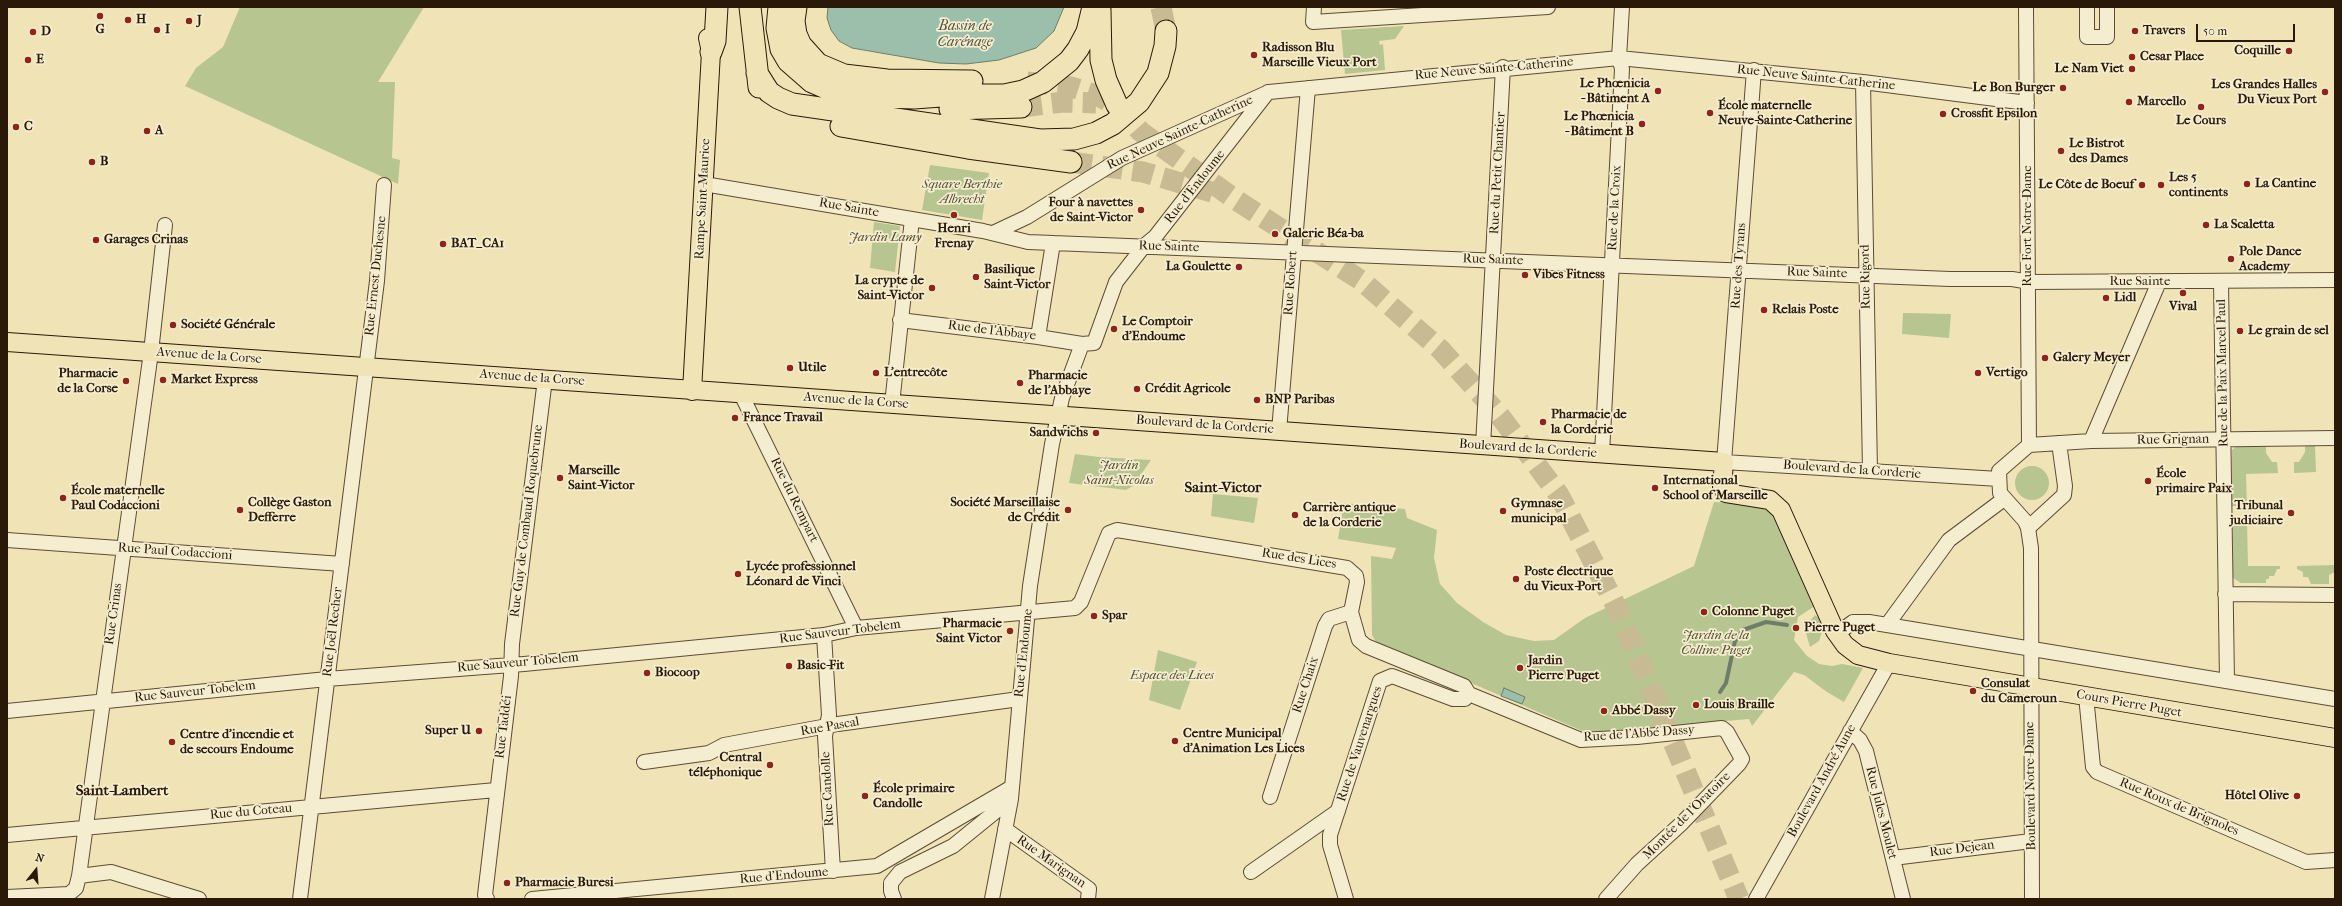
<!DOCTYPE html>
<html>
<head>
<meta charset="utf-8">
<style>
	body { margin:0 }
	#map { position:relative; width:2342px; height:906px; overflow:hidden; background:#f0e4b7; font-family:"IM FELL French Canon",serif }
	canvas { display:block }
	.frame { position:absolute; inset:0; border:8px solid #2a1908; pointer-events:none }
	.north { position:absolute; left:16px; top:850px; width:40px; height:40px; -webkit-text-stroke:3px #f5edd0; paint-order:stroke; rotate:17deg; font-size:11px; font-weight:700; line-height:16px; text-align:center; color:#2a1908 }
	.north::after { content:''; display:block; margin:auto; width:14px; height:18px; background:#2a1908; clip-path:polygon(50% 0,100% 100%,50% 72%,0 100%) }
	.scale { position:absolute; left:2196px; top:24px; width:99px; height:18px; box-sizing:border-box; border:2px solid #2a1908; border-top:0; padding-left:5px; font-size:12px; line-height:14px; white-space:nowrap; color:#2a1908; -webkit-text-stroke:3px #f5edd0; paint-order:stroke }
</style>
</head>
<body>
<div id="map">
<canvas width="2342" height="906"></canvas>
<div class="frame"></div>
<div class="north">N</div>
<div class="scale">50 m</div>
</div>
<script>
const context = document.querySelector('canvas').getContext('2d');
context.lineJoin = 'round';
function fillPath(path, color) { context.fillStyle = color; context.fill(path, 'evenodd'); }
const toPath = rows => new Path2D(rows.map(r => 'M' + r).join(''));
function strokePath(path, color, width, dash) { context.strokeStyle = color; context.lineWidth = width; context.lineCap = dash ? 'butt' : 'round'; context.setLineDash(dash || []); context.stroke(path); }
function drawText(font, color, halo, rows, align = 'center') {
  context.font = font + ' "IM FELL French Canon",serif'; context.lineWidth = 3.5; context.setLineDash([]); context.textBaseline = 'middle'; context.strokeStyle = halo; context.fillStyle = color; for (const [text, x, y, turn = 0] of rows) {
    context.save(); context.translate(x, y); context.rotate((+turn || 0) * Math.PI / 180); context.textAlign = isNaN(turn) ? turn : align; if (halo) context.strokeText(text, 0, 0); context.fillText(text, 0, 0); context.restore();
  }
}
const green = toPath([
	[240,7,424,7,378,82,395,82,392,158,400,160,398,184,185,86,196,68,223,47],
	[1404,26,1395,39,1379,41,1380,45,1383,44,1385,70,1345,74,1341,30],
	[930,165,989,173,982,220,922,210],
	[874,222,900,226,895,272,870,268],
	[1903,313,1951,314,1949,338,1902,334],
	[2305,446,2315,446,2316,472,2294,473,2294,462,2299,462,2305,452],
	[2235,447,2266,447,2266,453,2272,462,2277,462,2278,473,2246,474,2247,506,2232,506,2232,450],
	[1075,454,1099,457,1151,460,1133,486,1126,490,1069,483],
	'2015 483a17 17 0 1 1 34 0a17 17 0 1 1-34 0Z',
	[1213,494,1258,498,1254,523,1211,516],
	[1714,502,1759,504,1775,514,1815,606,1798,617,1794,640,1807,656,1819,664,1832,666,1842,664,1863,668,1844,702,1827,692,1804,675,1794,672,1752,726,1749,719,1587,733,1376,642,1372,635,1371,556,1392,559,1396,548,1338,539,1344,503,1405,509,1407,518,1437,530,1434,558,1440,584,1457,603,1483,622,1506,635,1534,641,1554,640,1585,618,1694,566],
	[2233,520,2247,520,2248,566,2280,566,2280,569,2277,569,2274,576,2269,576,2269,579,2266,579,2266,583,2241,583,2233,578],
	[2335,565,2335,572,2329,575,2329,584,2311,584,2308,577,2303,577,2303,572,2297,569,2297,566],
	[1815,615,1819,618,1822,624,1822,632,1819,641,1810,647,1806,633,1809,622],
	[1158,650,1197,662,1180,710,1149,700]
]);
const water = toPath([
	[828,7,1064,7,1054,31,1036,48,999,60,966,64,939,63,852,48,839,41,831,30,827,18,828,7],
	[1504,688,1525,697,1522,704,1501,696,1504,688]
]);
const stream = toPath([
	[1720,692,1726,683,1735,641,1743,630,1766,622,1787,625]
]);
const highwayTunnel = toPath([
	[1161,7,1166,31],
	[1027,82,1071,87,1096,95,1127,111],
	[1117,105,1141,132,1236,200,1362,281,1441,350,1500,416,1559,495,1617,608,1739,899],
	[1021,107,1063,102,1096,103],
	[1071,162,1143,172,1215,193]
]);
const minor = toPath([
	[1314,7,1313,22,1548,7],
	[2026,7,2029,445],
	[2087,7,2087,37,2107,37,2107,7],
	[1754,70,1724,462,1999,479],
	[1863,82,1870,471],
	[704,184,983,231,1028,242,1950,279,2012,279,2030,282,2335,280],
	[993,233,1027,217,1122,158,1269,92,1619,58,1863,82,2027,103],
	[2221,281,2227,681],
	[900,320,1038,337,1082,344],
	[1038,337,1053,243],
	[741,394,856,628],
	[892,404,912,219],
	[1279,431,1308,88],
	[2091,441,2159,282],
	[1483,446,1503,67],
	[1602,454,1622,69,1619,58,1622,7],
	[2028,528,2064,495,2065,486,2059,443],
	[7,540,342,564],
	[2225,594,2335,595],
	[1887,625,1949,540,2004,499],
	[1837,634,1853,622,1869,622,2335,699],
	[824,635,829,715,825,736,833,871],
	[1469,694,1581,740,1637,737,1722,728,1727,732,1742,759,1739,764,1682,823,1637,864,1606,899],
	[2086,696,2093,767,2097,772,2306,862,2335,860],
	[7,711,327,679,524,664,824,635,856,628,1075,608,1081,602,1109,533,1117,530,1347,568,1356,576,1357,582,1351,612,1359,640,1366,646,1459,684,1464,686,1469,694],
	[1850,731,1860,740,1866,751,1903,899],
	[644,762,709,753,724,745,838,724,1019,699],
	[1270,797,1325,626,1329,619,1351,612],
	[1005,829,1089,889,1088,899],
	[7,835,496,790],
	[1893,858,2031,841],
	[1251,872,1338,811],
	[79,876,111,872,199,899],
	[7,897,69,894,76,888,79,876,151,352,165,225],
	[300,899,377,281,384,185],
	[487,899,485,895,511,676,512,644,545,379],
	[532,899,877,866,1012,787],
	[894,899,891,891,891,883,900,872,953,846,1011,799],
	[992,899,1011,799,1030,586,1052,444,1062,398,1082,344,1094,343,1116,282,1144,246,1155,237,1268,92],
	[1346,899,1330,845,1330,835,1380,681,1392,676,1453,699,1465,699,1469,694],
	[1756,899,1889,663],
	[2032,899,2031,548,2028,528,2025,521,2000,493,1999,471,2029,445,2091,441,2335,438]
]);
const major = toPath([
	[7,342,1724,462,1722,487,1726,493,1770,500,1781,510,1835,631,1845,645,1858,655,1889,663,2335,738],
	[692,391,711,52,708,38]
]);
const highway = toPath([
	[750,7,759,87],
	[779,7,777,28,781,49,788,61,812,82,828,89,854,96,914,98,955,95,1004,95,1023,91,1043,82,1069,61,1078,49,1087,32,1093,7],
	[796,7,794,21,796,34,806,57],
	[1100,10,1101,60,1106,80,1117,105],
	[800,44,818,64,844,75,887,80,972,81],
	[711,52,715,41,717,7],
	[757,73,769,92,778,98,792,104,1040,140,1074,139,1096,133,1113,124,1139,102,1158,73,1165,46,1166,31],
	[950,109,1021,107],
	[841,126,968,148,1071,162]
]);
const markers = [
	[100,16,4,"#8f2418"],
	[128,20,4,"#8f2418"],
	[189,21,4,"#8f2418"],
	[157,30,4,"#8f2418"],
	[2135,31,4,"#8f2418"],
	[33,32,4,"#8f2418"],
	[2289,51,4,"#8f2418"],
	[1254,55,4,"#8f2418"],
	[2132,57,4,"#8f2418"],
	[28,60,4,"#8f2418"],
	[2132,69,4,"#8f2418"],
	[2063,88,4,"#8f2418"],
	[1658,91,4,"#8f2418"],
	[2325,92,4,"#8f2418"],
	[2129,102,4,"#8f2418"],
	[2201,107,4,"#8f2418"],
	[1710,113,4,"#8f2418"],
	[1943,114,4,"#8f2418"],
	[1642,124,4,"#8f2418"],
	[16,127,4,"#8f2418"],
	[147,131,4,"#8f2418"],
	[2061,151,4,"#8f2418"],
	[92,162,4,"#8f2418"],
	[2247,184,4,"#8f2418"],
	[2142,185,4,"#8f2418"],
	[2161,185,4,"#8f2418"],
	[1141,210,4,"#8f2418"],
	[954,215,4,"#8f2418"],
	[2206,225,4,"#8f2418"],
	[1275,234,4,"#8f2418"],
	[96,240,4,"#8f2418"],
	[443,244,4,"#8f2418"],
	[2231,259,4,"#8f2418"],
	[1239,267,4,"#8f2418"],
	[1525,275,4,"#8f2418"],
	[976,277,4,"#8f2418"],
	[932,288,4,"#8f2418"],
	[2183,293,4,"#8f2418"],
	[2106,298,4,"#8f2418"],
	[1764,310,4,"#8f2418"],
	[173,325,4,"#8f2418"],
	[1114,329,4,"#8f2418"],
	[2240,331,4,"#8f2418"],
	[2045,358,4,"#8f2418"],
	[790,368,4,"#8f2418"],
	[876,373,4,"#8f2418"],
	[1978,373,4,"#8f2418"],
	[163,380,4,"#8f2418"],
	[126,381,4,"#8f2418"],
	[1020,383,4,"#8f2418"],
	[1137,389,4,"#8f2418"],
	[1257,400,4,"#8f2418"],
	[735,418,4,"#8f2418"],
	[1543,422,4,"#8f2418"],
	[1096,433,4,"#8f2418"],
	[560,478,4,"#8f2418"],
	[2148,481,4,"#8f2418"],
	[1655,488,4,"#8f2418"],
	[63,498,4,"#8f2418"],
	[240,510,4,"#8f2418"],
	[1068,510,4,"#8f2418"],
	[1503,511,4,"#8f2418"],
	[2291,513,4,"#8f2418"],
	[1295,515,4,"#8f2418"],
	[738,574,4,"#8f2418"],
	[1516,579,4,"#8f2418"],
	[1704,612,4,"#8f2418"],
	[1094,616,4,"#8f2418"],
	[1796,628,4,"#8f2418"],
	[1010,631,4,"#8f2418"],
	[789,666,4,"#8f2418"],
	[1520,668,4,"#8f2418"],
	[647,673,4,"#8f2418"],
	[1973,691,4,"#8f2418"],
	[1696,705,4,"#8f2418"],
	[1604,711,4,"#8f2418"],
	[479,731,4,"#8f2418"],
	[1175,741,4,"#8f2418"],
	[172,742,4,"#8f2418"],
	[770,765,4,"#8f2418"],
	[865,796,4,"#8f2418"],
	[2297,796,4,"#8f2418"],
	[507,883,4,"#8f2418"]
];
const poiNames = [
	["H",136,20],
	["J",197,21],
	["G",100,30,"center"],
	["I",165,30],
	["Travers",2143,31],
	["D",41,32],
	["Radisson Blu",1262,48],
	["Marseille Vieux Port",1262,63],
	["Coquille",2281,51,"right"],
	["Cesar Place",2140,57],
	["E",36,60],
	["Le Nam Viet",2124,69,"right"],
	["Le Phœnicia",1650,84,"right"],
	["- Bâtiment A",1650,99,"right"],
	["Les Grandes Halles",2317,85,"right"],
	["Du Vieux Port",2317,100,"right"],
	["Le Bon Burger",2055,88,"right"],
	["Marcello",2137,102],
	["École maternelle",1718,106],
	["Neuve-Sainte-Catherine",1718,121],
	["Crossfit Epsilon",1951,114],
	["Le Phœnicia",1634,117,"right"],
	["- Bâtiment B",1634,132,"right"],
	["Le Cours",2201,121,"center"],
	["C",24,127],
	["A",155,131],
	["Le Bistrot",2069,144],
	["des Dames",2069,159],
	["B",100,162],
	["Les 5",2169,178],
	["continents",2169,193],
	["La Cantine",2255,184],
	["Le Côte de Boeuf",2134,185,"right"],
	["Four à navettes",1133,203,"right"],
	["de Saint-Victor",1133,218,"right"],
	["La Scaletta",2214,225],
	["Henri",954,229,"center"],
	["Frenay",954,244,"center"],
	["Galerie Béa-ba",1283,234],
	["Garages Crinas",104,240],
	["BAT_CA1",451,244],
	["Pole Dance",2239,252],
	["Academy",2239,267],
	["La Goulette",1231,267,"right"],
	["Basilique",984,270],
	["Saint-Victor",984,285],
	["Vibes Fitness",1533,275],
	["La crypte de",924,281,"right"],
	["Saint-Victor",924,296,"right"],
	["Lidl",2114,298],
	["Vival",2183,307,"center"],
	["Relais Poste",1772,310],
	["Le Comptoir",1122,322],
	["d'Endoume",1122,337],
	["Société Générale",181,325],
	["Le grain de sel",2248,331],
	["Galery Meyer",2053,358],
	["Utile",798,368],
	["L'entrecôte",884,373],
	["Vertigo",1986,373],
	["Pharmacie",118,374,"right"],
	["de la Corse",118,389,"right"],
	["Pharmacie",1028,376],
	["de l'Abbaye",1028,391],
	["Market Express",171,380],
	["Crédit Agricole",1145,389],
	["BNP Paribas",1265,400],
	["Pharmacie de",1551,415],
	["la Corderie",1551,430],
	["France Travail",743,418],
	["Sandwichs",1088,433,"right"],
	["Marseille",568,471],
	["Saint-Victor",568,486],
	["École",2156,474],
	["primaire Paix",2156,489],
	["International",1663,481],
	["School of Marseille",1663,496],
	["École maternelle",71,491],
	["Paul Codaccioni",71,506],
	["Collège Gaston",248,503],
	["Defferre",248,518],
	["Société Marseillaise",1060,503,"right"],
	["de Crédit",1060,518,"right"],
	["Gymnase",1511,504],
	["municipal",1511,519],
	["Tribunal",2283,506,"right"],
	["judiciaire",2283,521,"right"],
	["Carrière antique",1303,508],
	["de la Corderie",1303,523],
	["Lycée professionnel",746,567],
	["Léonard de Vinci",746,582],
	["Poste électrique",1524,572],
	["du Vieux-Port",1524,587],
	["Colonne Puget",1712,612],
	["Spar",1102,616],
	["Pharmacie",1002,624,"right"],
	["Saint Victor",1002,639,"right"],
	["Pierre Puget",1804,628],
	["Jardin",1528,661],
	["Pierre Puget",1528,676],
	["Basic-Fit",797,666],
	["Biocoop",655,673],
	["Consulat",1981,684],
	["du Cameroun",1981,699],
	["Louis Braille",1704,705],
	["Abbé Dassy",1612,711],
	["Super U",471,731,"right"],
	["Centre Municipal",1183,734],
	["d'Animation Les Lices",1183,749],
	["Centre d’incendie et",180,735],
	["de secours Endoume",180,750],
	["Central",762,758,"right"],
	["téléphonique",762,773,"right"],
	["École primaire",873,789],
	["Candolle",873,804],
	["Hôtel Olive",2289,796,"right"],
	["Pharmacie Buresi",515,883]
];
const streetNames = [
	["Rue Neuve Sainte-Catherine",1494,69,-5],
	["Rue Neuve Sainte-Catherine",1816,78,6],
	["Rue Neuve Sainte-Catherine",1180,133,-25],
	["Rue du Petit Chantier",1498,173,-87],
	["Rue d'Endoume",1195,187,-52],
	["Rampe Saint-Maurice",703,199,-87],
	["Rue Sainte",849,208,10],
	["Rue de la Croix",1615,208,-87],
	["Rue Fort Notre-Dame",2028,226,-90],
	["Rue Sainte",1169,247,2],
	["Rue Sainte",1493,260,2],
	["Rue des Tyrans",1739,266,-86],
	["Rue Sainte",1817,273,2],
	["Rue Ernest Duchesne",376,276,-84],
	["Rue Rigord",1866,277,-91],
	["Rue Sainte",2140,282],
	["Rue Robert",1291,283,-86],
	["Rue de l'Abbaye",992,331,7],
	["Avenue de la Corse",209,356,4],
	["Rue de la Paix Marcel Paul",2223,373,-91],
	["Avenue de la Corse",532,378,4],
	["Avenue de la Corse",856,401,4],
	["Boulevard de la Corderie",1205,425,4],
	["Rue Grignan",2173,440,-1],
	["Boulevard de la Corderie",1528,449,4],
	["Boulevard de la Corderie",1852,470,4],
	["Rue du Rempart",794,500,64],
	["Rue Guy de Combaud Roquebrune",527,521,-83],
	["Rue Paul Codaccioni",175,552,4],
	["Rue des Lices",1299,559,9],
	["Rue Crinas",114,614,-82],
	["Rue Joël Recher",333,632,-83],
	["Rue Sauveur Tobelem",840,632,-7],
	["Rue d'Endoume",1024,653,-84],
	["Rue Sauveur Tobelem",518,663,-5],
	["Rue Chaix",1306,685,-72],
	["Rue Sauveur Tobelem",195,692,-6],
	["Cours Pierre Puget",2129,704,10],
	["Rue Taddéi",504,727,-83],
	["Rue Pascal",830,727,-10],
	["Rue de l'Abbé Dassy",1639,734,-4],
	["Rue de Vauvenargues",1360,744,-72],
	["Boulevard André Aune",1822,781,-61],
	["Boulevard Notre-Dame",2031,786,-91],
	["Rue Candolle",828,789,-93],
	["Rue Roux de Brignoles",2179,807,23],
	["Rue du Coteau",251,812,-5],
	["Rue Jules Moulet",1881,813,76],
	["Montée de l'Oratoire",1687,816,-45],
	["Rue Dejean",1962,849,-7],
	["Rue Marignan",1051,862,35],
	["Rue d'Endoume",784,876,-5]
];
const parkNames = [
	["Square Berthie",962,185],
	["Albrecht",962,200],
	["Jardin Lamy",885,238],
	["Jardin",1119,466],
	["Saint-Nicolas",1119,481],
	["Jardin de la",1716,636],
	["Colline Puget",1716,651],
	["Espace des Lices",1172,676]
];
const waterNames = [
	["Bassin de",965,27],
	["Carénage",965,43]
];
const quarterNames = [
	["Saint-Victor",1223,488],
	["Saint-Lambert",122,791]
];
fillPath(green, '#b7c590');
fillPath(water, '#9bbfaa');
strokePath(water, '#6e7d69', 1);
strokePath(stream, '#6e7d69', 4);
strokePath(highwayTunnel, '#c8bb94', 21, [21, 10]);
strokePath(minor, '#5c4c34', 16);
strokePath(major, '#2a1908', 20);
strokePath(highway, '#2a1908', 23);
strokePath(minor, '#f5edd0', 14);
strokePath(major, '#f0e4b7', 18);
strokePath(highway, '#f0e4b7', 21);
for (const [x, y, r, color] of markers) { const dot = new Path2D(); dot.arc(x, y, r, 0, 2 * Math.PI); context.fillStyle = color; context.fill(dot); strokePath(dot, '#f5edd0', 1.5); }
drawText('bold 13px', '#2a1908', '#f5edd0', poiNames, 'left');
drawText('13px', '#2a1908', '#f5edd0', streetNames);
drawText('italic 13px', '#544d31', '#f5edd0', parkNames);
drawText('italic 14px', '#525341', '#f5edd0', waterNames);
drawText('bold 15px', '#2a1908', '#f5edd0', quarterNames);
</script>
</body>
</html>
